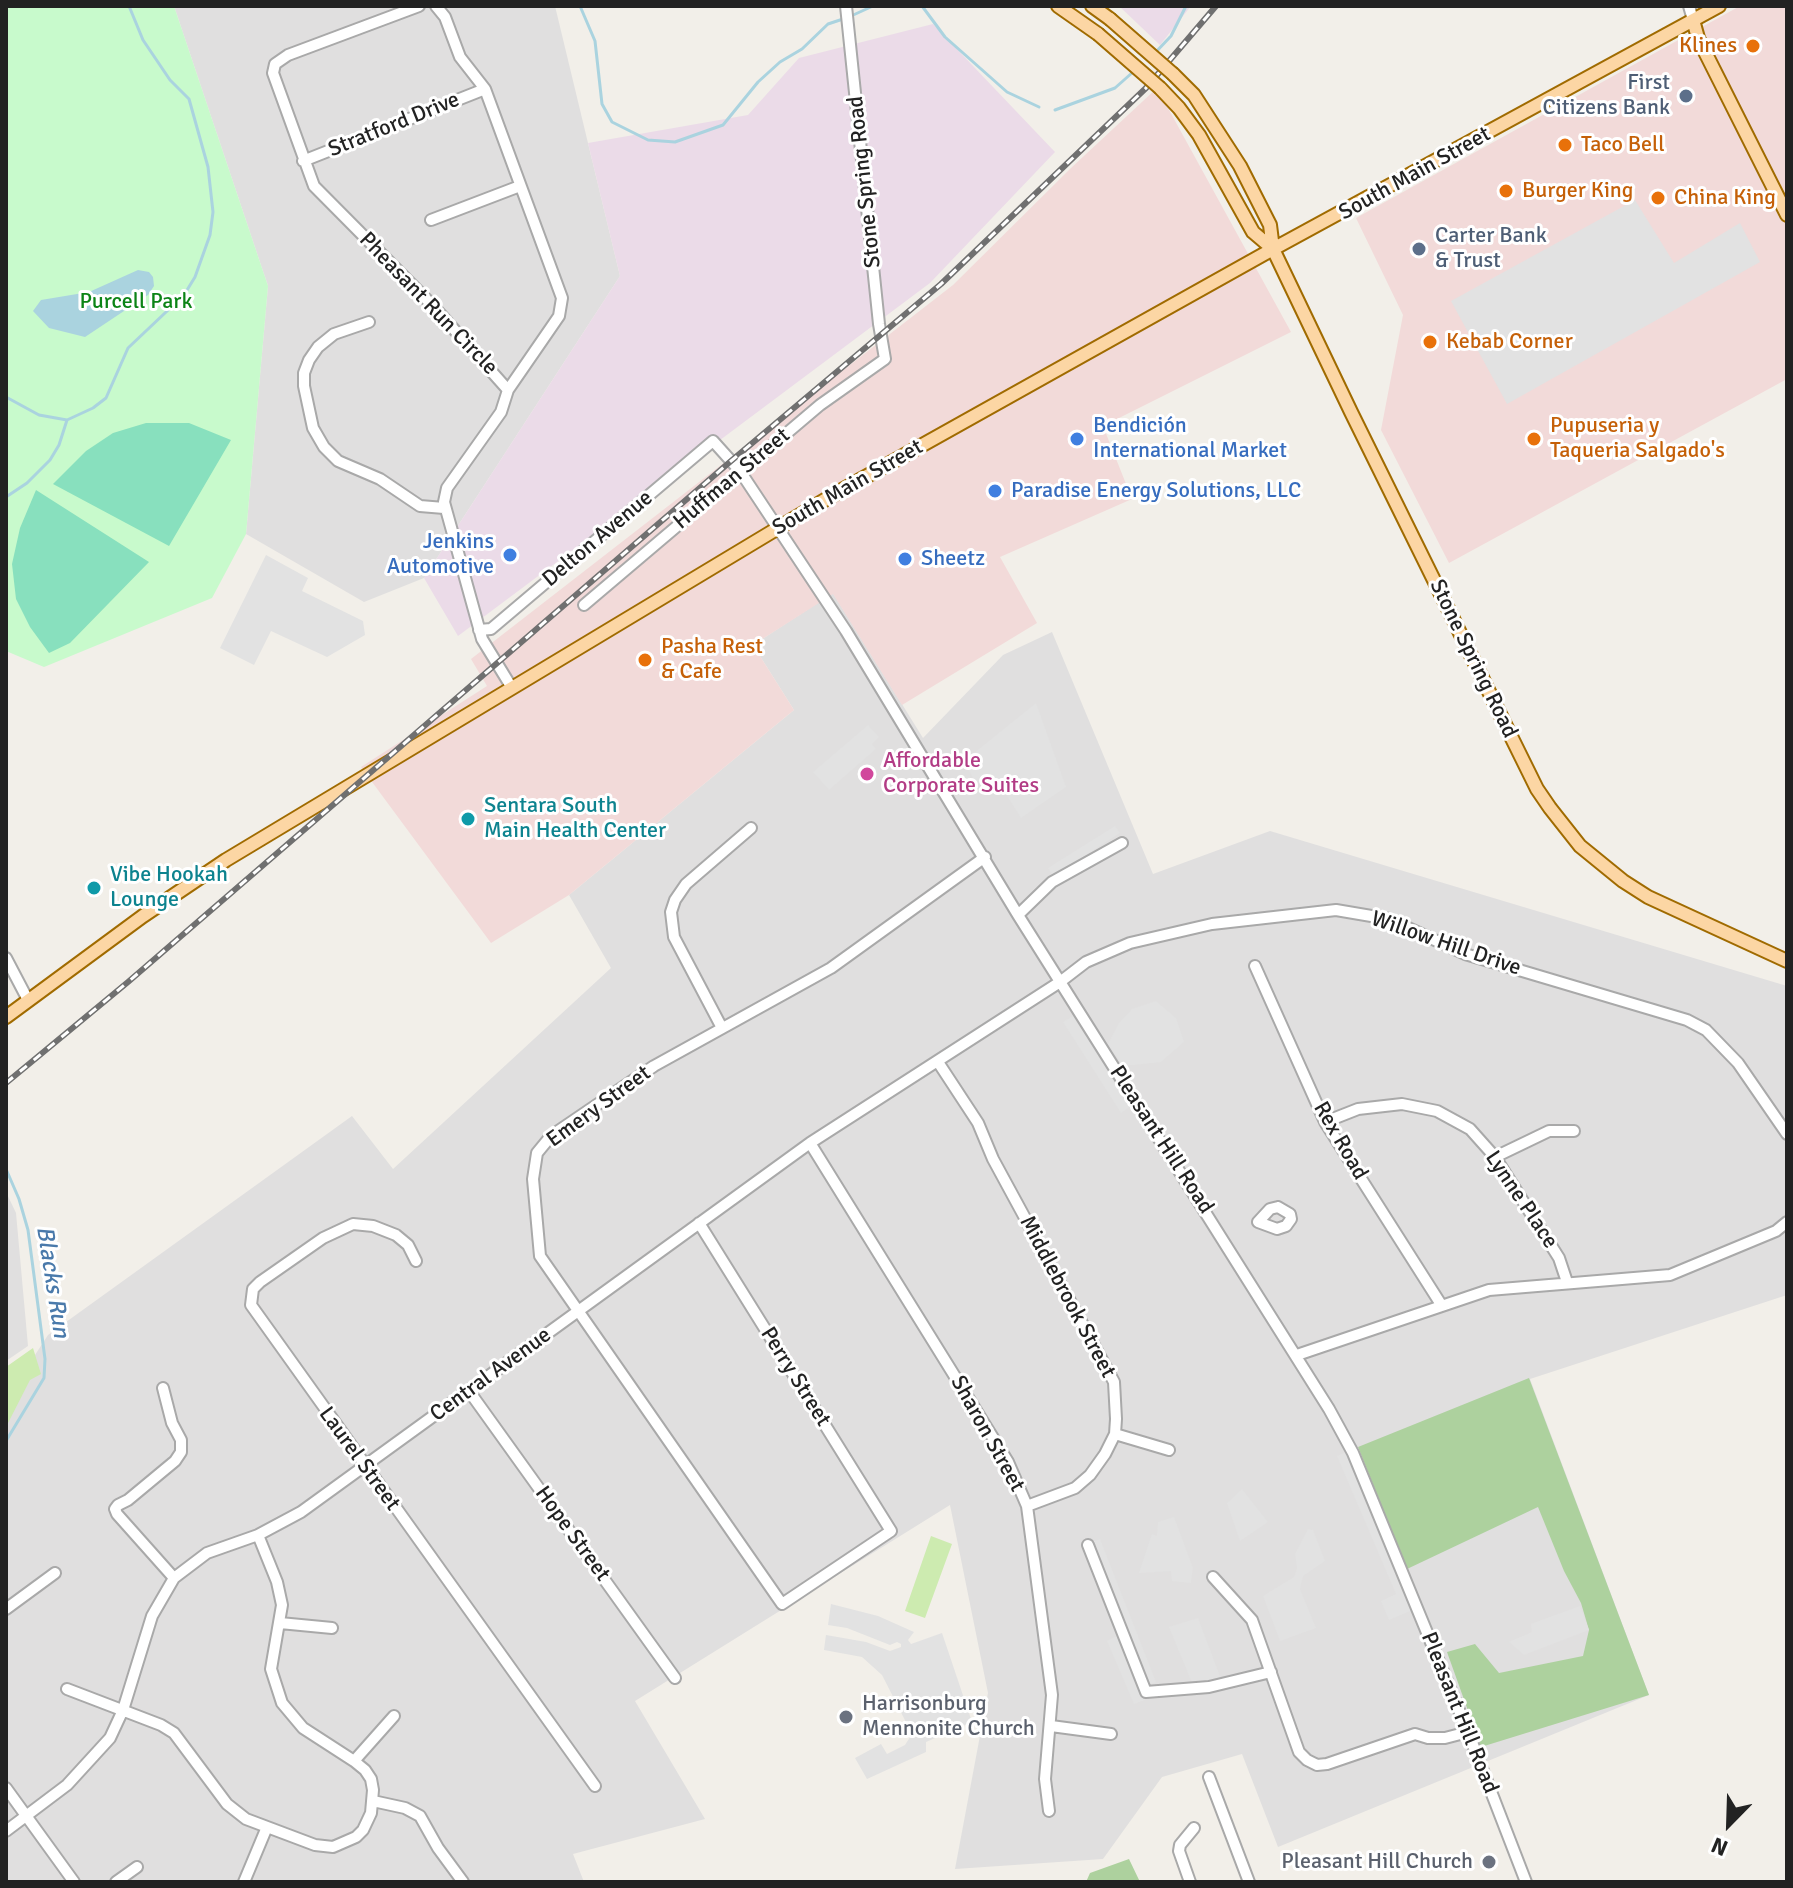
<!DOCTYPE html>
<html>
<head>
<meta charset="utf-8">
<style>
	body { margin:0 }
	#map { position:relative; width:1793px; height:1888px; overflow:hidden; background:#f2efe9; font-family:Signika,sans-serif }
	canvas { display:block }
	.frame { position:absolute; inset:0; border:8px solid #222; pointer-events:none }
	.north { position:absolute; left:1689px; top:1784px; width:80px; height:80px; -webkit-text-stroke:6px #fff; paint-order:stroke; rotate:203deg; font-size:22px; font-weight:700; line-height:32px; text-align:center; color:#222 }
	.north::after { content:''; display:block; margin:auto; width:28px; height:36px; background:#222; clip-path:polygon(50% 0,100% 100%,50% 72%,0 100%) }
</style>
</head>
<body>
<div id="map">
<canvas width="1793" height="1888"></canvas>
<div class="frame"></div>
<div class="north">N</div>
</div>
<script>
const context = document.querySelector('canvas').getContext('2d');
context.lineJoin = 'round';
function fillPath(path, color) { context.fillStyle = color; context.fill(path, 'evenodd'); }
const toPath = rows => new Path2D(rows.map(r => 'M' + r).join(''));
function strokePath(path, color, width, dash) { context.strokeStyle = color; context.lineWidth = width; context.lineCap = dash ? 'butt' : 'round'; context.setLineDash(dash || []); context.stroke(path); }
function drawText(font, color, halo, rows, align = 'center') {
  context.font = font + ' Signika,sans-serif'; context.lineWidth = 6; context.setLineDash([]); context.textBaseline = 'middle'; context.strokeStyle = halo; context.fillStyle = color; for (const [text, x, y, turn = 0] of rows) {
    context.save(); context.translate(x, y); context.rotate((+turn || 0) * Math.PI / 180); context.textAlign = isNaN(turn) ? turn : align; if (halo) context.strokeText(text, 0, 0); context.fillText(text, 0, 0); context.restore();
  }
}
const residential = toPath([
	[174,6,555,6,620,276,424,578,364,602,246,534,268,286],
	[833,593,923,738,1003,655,1052,632,1153,874,1270,831,1787,986,1787,1295,1530,1379,1649,1695,1278,1847,1242,1754,1162,1777,1103,1859,955,1869,988,1693,950,1505,635,1701,705,1819,573,1854,584,1882,6,1882,6,1376,35,1355,48,1335,352,1116,393,1169,611,968,569,895,794,710,753,645],
	[6,1192,16,1213,28,1346,6,1361]
]);
const commercial = toPath([
	[1740,6,1787,6,1787,379,1449,563,1381,430,1403,315,1356,218],
	[1157,88,1291,332,1103,426,1132,499,1000,557,1037,623,902,705,833,594,753,645,794,710,569,895,491,943,361,767,487,686,471,659,953,285,1071,168]
]);
const industrial = toPath([
	[1119,6,1191,6,1160,45],
	[933,24,1055,152,930,283,458,636,424,578,620,276,588,143,748,115,799,58]
]);
const grass = toPath([
	[33,1348,41,1374,30,1380,6,1427,6,1367],
	[931,1536,952,1544,925,1618,905,1611]
]);
const forest = toPath([
	[1529,1378,1649,1695,1481,1747,1447,1652,1475,1644,1499,1673,1583,1656,1589,1630,1581,1603,1564,1571,1538,1507,1407,1569,1358,1447],
	[1129,1859,1140,1882,1086,1882,1090,1873]
]);
const park = toPath([
	[6,6,174,6,268,286,246,534,212,598,44,667,6,651]
]);
const pitch = toPath([
	[146,423,189,423,231,440,169,546,53,484,86,451,113,433],
	[36,490,149,562,70,643,49,653,30,627,16,599,12,564,20,528]
]);
const parking = toPath([
	[1635,200,1674,263,1740,223,1760,262,1507,404,1451,301],
	[266,555,308,578,302,591,363,621,365,635,327,657,271,631,254,665,220,648],
	[1036,703,1066,787,1021,818,997,780,975,782,964,761],
	[868,725,879,737,872,744,876,749,829,790,813,772],
	[1115,826,1120,833,1053,876,1048,868],
	[1156,1001,1176,1018,1184,1042,1161,1062,1123,1066,1108,1044,1119,1023,1132,1009],
	[1073,1016,1131,1106,1121,1113,1063,1022],
	[1346,1452,1412,1610,1389,1620,1381,1601,1396,1594,1337,1456],
	[1242,1489,1268,1522,1240,1541,1227,1503],
	[1174,1517,1193,1568,1191,1583,1172,1581,1171,1571,1139,1573,1152,1534,1157,1536,1158,1522],
	[1308,1529,1313,1530,1325,1561,1303,1576,1300,1589,1316,1628,1280,1641,1263,1596,1294,1577,1297,1569,1295,1554],
	[1100,1539,1156,1682,1148,1685,1092,1542],
	[831,1604,878,1616,914,1632,908,1640,911,1644,942,1633,972,1722,926,1742,926,1752,867,1779,855,1758,881,1744,887,1754,905,1745,912,1734,882,1675,862,1657,824,1650,826,1635,866,1642,890,1651,901,1647,901,1644,897,1642,890,1645,847,1628,828,1625],
	[1580,1606,1589,1630,1524,1655,1509,1642,1532,1632,1531,1624],
	[1198,1618,1221,1679,1192,1683,1169,1627],
	[1117,1636,1145,1700,1134,1704,1107,1641]
]);
const water = toPath([
	[138,270,149,272,153,277,154,286,148,295,85,337,49,328,33,311,41,300,89,292]
]);
const stream = toPath([
	[580,6,595,41,602,104,612,122,648,140,675,142,723,125,758,82,780,62,802,49,828,24,843,19],
	[922,6,945,37,1007,92,1039,107],
	[851,16,873,6],
	[1154,54,1171,36,1186,6],
	[1055,110,1115,88,1133,72],
	[6,397,39,415,67,420],
	[6,497,27,483,50,460,59,445,67,420,93,408,106,398,128,348,184,295,195,277,210,235,213,212,208,167,189,99,170,80,143,40,129,6],
	[6,1169,19,1199,28,1230,45,1359,44,1378,6,1441]
]);
const minor = toPath([
	[419,6,288,55,275,64,273,73,314,186,434,307,508,390,559,316,562,298,485,89,460,57,445,17,436,6],
	[1689,6,1693,20],
	[303,161,485,89],
	[431,220,520,186],
	[369,322,334,334,318,347,309,360,304,373,304,386,313,428,324,447,338,461,380,479,420,506,444,508],
	[508,390,501,412,447,488,444,502,482,639,512,688],
	[584,605,820,405,885,359,879,324,846,6],
	[479,630,491,629,713,441,740,471,846,631,1018,915,1329,1409,1353,1453,1468,1732,1526,1882],
	[1018,915,1052,882,1122,843],
	[6,958,28,1000],
	[1255,966,1325,1122,1442,1306],
	[722,1028,674,937,671,912,675,900,686,884,751,828],
	[938,1062,978,1123,993,1159,1114,1382,1116,1419,1115,1434,1105,1454,1090,1475,1075,1488,1027,1506],
	[1325,1122,1358,1109,1402,1104,1437,1111,1470,1129,1495,1157,1559,1258,1567,1282],
	[810,1143,1008,1462,1027,1506,1052,1695,1045,1779,1049,1811],
	[1495,1157,1549,1131,1574,1131],
	[1278,1207,1290,1214,1291,1219,1286,1226,1277,1229,1258,1222,1270,1209,1278,1207],
	[699,1223,891,1531,782,1604,540,1256,533,1179,537,1153,551,1136,654,1066,831,968,985,857],
	[416,1261,408,1245,396,1235,373,1226,353,1224,323,1238,260,1282,253,1289,251,1305,595,1786],
	[1297,1355,1489,1290,1670,1275,1776,1231,1787,1222],
	[163,1388,172,1423,181,1440,181,1452,175,1461,128,1500,118,1505,115,1509,117,1514,174,1578],
	[469,1391,675,1678],
	[1115,1434,1169,1450],
	[1088,1545,1146,1692,1209,1687,1271,1672],
	[1213,1577,1252,1620,1299,1752,1307,1760,1317,1765,1327,1764,1415,1734,1428,1738,1445,1738,1468,1732],
	[6,1609,55,1573],
	[280,1623,332,1628],
	[67,1689,161,1725,174,1733,227,1804,246,1819,315,1845,333,1847,356,1837,363,1830,371,1813,373,1790,371,1779,365,1770,354,1761,303,1728,282,1703,271,1669,282,1605,277,1582,258,1535],
	[1051,1726,1111,1734],
	[354,1761,394,1716],
	[1209,1777,1249,1882],
	[6,1788,74,1882],
	[373,1801,405,1808,420,1816,438,1848,463,1882],
	[6,1831,67,1785,110,1738,123,1710,152,1616,174,1578,207,1553,258,1535,301,1512,810,1143,1060,982,1086,962,1130,943,1212,924,1336,910,1389,919,1465,954,1687,1020,1706,1030,1738,1063,1787,1134],
	[116,1882,137,1867],
	[244,1882,267,1827],
	[1190,1882,1179,1851,1180,1845,1194,1828]
]);
const major = toPath([
	[1058,6,1098,34],
	[1092,6,1110,19],
	[1693,20,1698,38,1787,215],
	[1173,74,1194,95,1240,166,1270,225,1273,249,1351,412,1537,789,1550,808,1580,846,1623,881,1648,897,1787,961],
	[1160,88,1179,108,1199,135,1253,232,1273,249],
	[6,1017,143,916,226,860,833,495,1273,249,1719,6]
]);
const rail = toPath([
	[6,1083,128,982,731,461,941,284,1146,88,1216,6]
]);
const majorBridge = toPath([
	[1110,19,1173,74],
	[1098,34,1160,88]
]);
const markers = [
	[1753,46,8,"#e8710a"],
	[1686,96,8,"#5c6f8a"],
	[1565,145,8,"#e8710a"],
	[1506,191,8,"#e8710a"],
	[1658,198,8,"#e8710a"],
	[1419,249,8,"#5c6f8a"],
	[1430,342,8,"#e8710a"],
	[1077,439,8,"#3f7fe0"],
	[1534,439,8,"#e8710a"],
	[995,491,8,"#3f7fe0"],
	[510,555,8,"#3f7fe0"],
	[905,559,8,"#3f7fe0"],
	[645,660,8,"#e8710a"],
	[867,774,8,"#d1479c"],
	[468,819,8,"#0f9aa8"],
	[94,888,8,"#0f9aa8"],
	[846,1717,8,"#6b7280"],
	[1489,1862,8,"#6b7280"]
];
const foodNames = [
	["Klines",1737,46,"right"],
	["Taco Bell",1581,145],
	["Burger King",1522,191],
	["China King",1674,198],
	["Kebab Corner",1446,342],
	["Pupuseria y",1550,426],
	["Taqueria Salgado's",1550,451],
	["Pasha Rest",661,647],
	["& Cafe",661,672]
];
const serviceNames = [
	["First",1670,83],
	["Citizens Bank",1670,108],
	["Carter Bank",1435,236,"left"],
	["& Trust",1435,261,"left"]
];
const streetNames = [
	["Stratford Drive",394,125,-22],
	["South Main Street",1415,174,-29],
	["Stone Spring Road",865,182,-96],
	["Pheasant Run Circle",428,304,46],
	["Huffman Street",732,479,-40],
	["South Main Street",848,488,-30],
	["Delton Avenue",598,539,-40],
	["Stone Spring Road",1473,659,64],
	["Willow Hill Drive",1446,944,19],
	["Emery Street",599,1107,-36],
	["Pleasant Hill Road",1161,1140,57],
	["Rex Road",1340,1141,60],
	["Lynne Place",1521,1200,56],
	["Middlebrook Street",1067,1297,62],
	["Central Avenue",491,1375,-36],
	["Perry Street",795,1377,58],
	["Sharon Street",987,1434,61],
	["Laurel Street",359,1459,54],
	["Hope Street",572,1534,54],
	["Pleasant Hill Road",1459,1713,68]
];
const parkNames = [
	["Purcell Park",136,302]
];
const shopNames = [
	["Bendición",1093,426],
	["International Market",1093,451],
	["Paradise Energy Solutions, LLC",1011,491],
	["Jenkins",494,542,"right"],
	["Automotive",494,567,"right"],
	["Sheetz",921,559]
];
const hotelNames = [
	["Affordable",883,761],
	["Corporate Suites",883,786]
];
const cultureNames = [
	["Sentara South",484,806],
	["Main Health Center",484,831],
	["Vibe Hookah",110,875],
	["Lounge",110,900]
];
const worshipNames = [
	["Harrisonburg",862,1704],
	["Mennonite Church",862,1729],
	["Pleasant Hill Church",1473,1862,"right"]
];
const waterNames = [
	["Blacks Run",52,1282,81]
];
fillPath(residential, '#e0dfdf');
fillPath(commercial, '#f2dad9');
fillPath(industrial, '#ebdbe8');
fillPath(grass, '#cdebb0');
fillPath(forest, '#add19e');
fillPath(park, '#c8facc');
fillPath(pitch, '#88e0be');
fillPath(parking, '#e2e2e2');
fillPath(water, '#aad3df');
strokePath(stream, '#aad3df', 3);
strokePath(minor, '#a9a9a9', 14);
strokePath(major, '#a06b00', 16);
strokePath(minor, '#fff', 10);
strokePath(major, '#fcd6a4', 12);
strokePath(rail, '#707070', 6);
strokePath(rail, '#fff', 3, [9]);
strokePath(majorBridge, '#a06b00', 16, []);
strokePath(majorBridge, '#fcd6a4', 12);
for (const [x, y, r, color] of markers) { const dot = new Path2D(); dot.arc(x, y, r, 0, 2 * Math.PI); context.fillStyle = color; context.fill(dot); strokePath(dot, '#fff', 3); }
drawText('22px', '#c56008', '#fff', foodNames, 'left');
drawText('22px', '#4e5e75', '#fff', serviceNames, 'right');
drawText('22px', '#222', '#fff', streetNames);
drawText('22px', '#0c8416', '#fff', parkNames);
drawText('22px', '#366cbe', '#fff', shopNames, 'left');
drawText('22px', '#b23c85', '#fff', hotelNames, 'left');
drawText('22px', '#0d838f', '#fff', cultureNames, 'left');
drawText('22px', '#5b616d', '#fff', worshipNames, 'left');
drawText('italic 24px', '#4a7aab', '#fff', waterNames);
</script>
</body>
</html>
